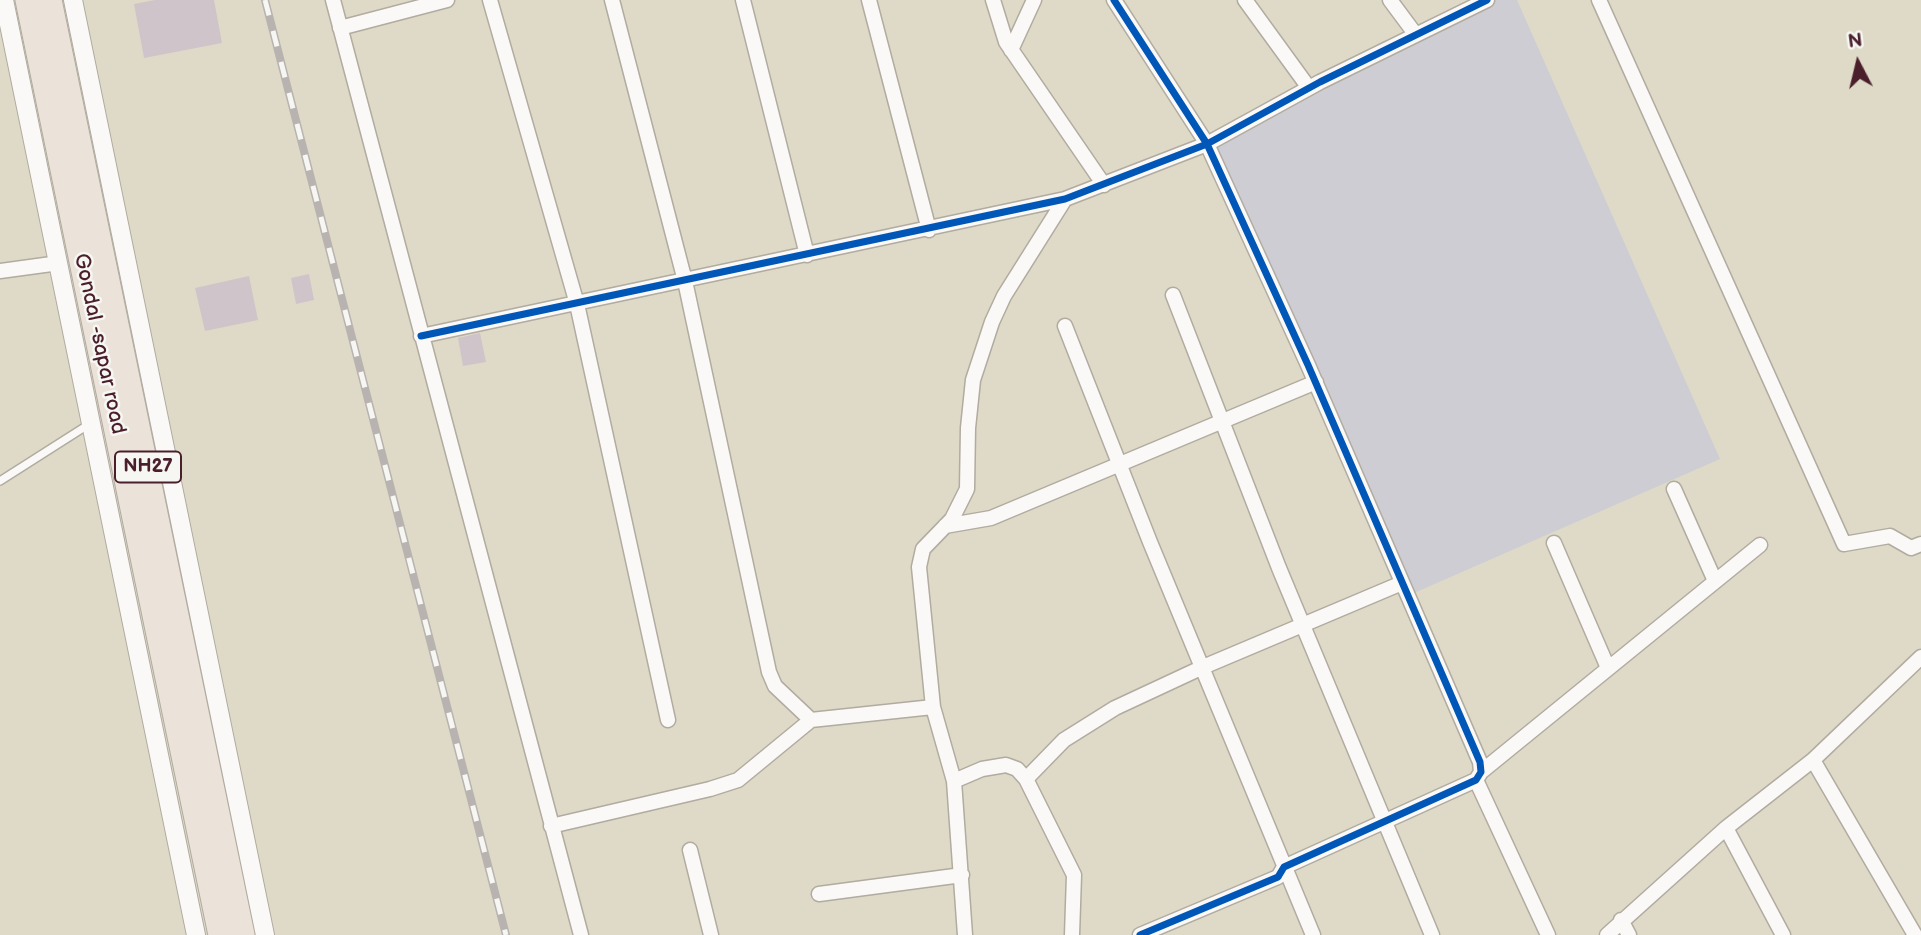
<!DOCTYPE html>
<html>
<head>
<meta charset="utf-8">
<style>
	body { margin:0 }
	#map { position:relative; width:1921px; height:935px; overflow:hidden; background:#dedac7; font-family:"Balsamiq Sans",sans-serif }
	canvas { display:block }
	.north { position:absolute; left:1823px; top:28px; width:70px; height:70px; -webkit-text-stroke:5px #f6f6f2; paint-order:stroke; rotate:353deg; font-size:19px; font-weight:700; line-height:28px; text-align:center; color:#4a1f2b }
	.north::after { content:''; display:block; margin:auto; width:24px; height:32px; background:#4a1f2b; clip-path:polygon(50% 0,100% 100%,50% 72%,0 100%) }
</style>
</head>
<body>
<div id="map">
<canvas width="1921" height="935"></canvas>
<div class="north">N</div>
</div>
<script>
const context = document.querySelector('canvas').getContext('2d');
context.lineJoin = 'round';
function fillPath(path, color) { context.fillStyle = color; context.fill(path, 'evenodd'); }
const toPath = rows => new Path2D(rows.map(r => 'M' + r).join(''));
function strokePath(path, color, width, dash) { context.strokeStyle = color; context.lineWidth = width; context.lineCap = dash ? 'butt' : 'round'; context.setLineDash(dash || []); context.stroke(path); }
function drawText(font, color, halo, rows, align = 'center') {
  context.font = font + ' "Balsamiq Sans",sans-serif'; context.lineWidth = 5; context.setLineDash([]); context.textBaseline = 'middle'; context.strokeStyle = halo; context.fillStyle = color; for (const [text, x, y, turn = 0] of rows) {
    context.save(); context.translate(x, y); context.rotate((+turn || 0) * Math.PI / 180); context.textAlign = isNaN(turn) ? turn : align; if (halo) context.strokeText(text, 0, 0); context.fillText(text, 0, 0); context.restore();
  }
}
const industrial = toPath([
	[1494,0,1517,0,1720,459,1414,593,1210,133]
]);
const building = toPath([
	[155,0,214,0,222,43,144,58,134,4],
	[309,274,314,300,296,304,291,278],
	[249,276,258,320,205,331,195,288],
	[480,333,486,362,463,366,458,338]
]);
const service = toPath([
	[0,481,91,423]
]);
const minor = toPath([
	[333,0,581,935],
	[490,0,577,304,668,720],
	[612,0,685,281,769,672,775,686,811,720],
	[743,0,807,255],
	[869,0,929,230],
	[993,0,1006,42,1104,185],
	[1114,0,1207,144,1308,365,1480,762,1481,772,1476,780,1284,867,1278,877,1140,935],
	[1245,0,1309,88],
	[1390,0,1416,35],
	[1599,0,1844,544,1890,536,1911,548,1921,544],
	[340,28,447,0],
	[1011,50,1034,0],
	[0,271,59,263],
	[1173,295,1279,568,1432,935],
	[1065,326,1150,542,1313,935],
	[421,336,1065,199,1207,144,1320,82,1487,0],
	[1674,489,1715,581],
	[945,526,991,518,1316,382],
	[1554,543,1608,668],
	[1813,760,1915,935],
	[1481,772,1760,545],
	[1026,779,1064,740,1115,708,1203,667,1402,583],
	[1476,780,1548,935],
	[954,781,982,769,1006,765,1017,769,1026,779,1074,875,1072,935],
	[551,826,710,789,738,780,811,720,933,707],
	[1726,828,1783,935],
	[690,850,711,935],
	[819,894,962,875],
	[1621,920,1629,935],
	[965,935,954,781,933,707,919,567,923,549,952,519,967,489,968,428,973,380,992,322,1004,296,1065,199],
	[1607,935,1726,828,1813,760,1921,657]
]);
const tertiary = toPath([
	[4,0,196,935],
	[73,0,265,935]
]);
const trunk = toPath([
	[27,0,220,935],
	[50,0,243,935]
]);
const rail = toPath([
	[265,0,506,935]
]);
const cycleway = toPath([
	[1114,0,1207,144,1308,365,1480,762,1481,772,1476,780,1284,867,1278,877,1140,935],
	[421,336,1065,199,1207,144,1320,82,1487,0]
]);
const shields = [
	[148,467,66]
];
const shieldNames = [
	["NH27",148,467]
];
const streetNames = [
	["Gondal -sapar road",99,344,78]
];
fillPath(industrial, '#cdcdd3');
fillPath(building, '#cfc4c9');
strokePath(service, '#b1aba0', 10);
strokePath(minor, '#b1aba0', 17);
strokePath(tertiary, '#b1aba0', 20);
strokePath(trunk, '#b1aba0', 25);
strokePath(service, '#faf9f7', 7);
strokePath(minor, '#faf9f7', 14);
strokePath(tertiary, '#faf9f7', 18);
strokePath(trunk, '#ebe3da', 23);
strokePath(rail, '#b8b2b1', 8);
strokePath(rail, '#f6f6f2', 5, [16]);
strokePath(cycleway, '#0057b8', 7);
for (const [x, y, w] of shields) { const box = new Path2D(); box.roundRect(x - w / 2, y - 15.5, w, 31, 5); context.fillStyle = '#f6f6f2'; context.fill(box); strokePath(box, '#4a1f2b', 2); }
drawText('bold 19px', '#4a1f2b', null, shieldNames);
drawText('21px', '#4a1f2b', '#f6f6f2', streetNames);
</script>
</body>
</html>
